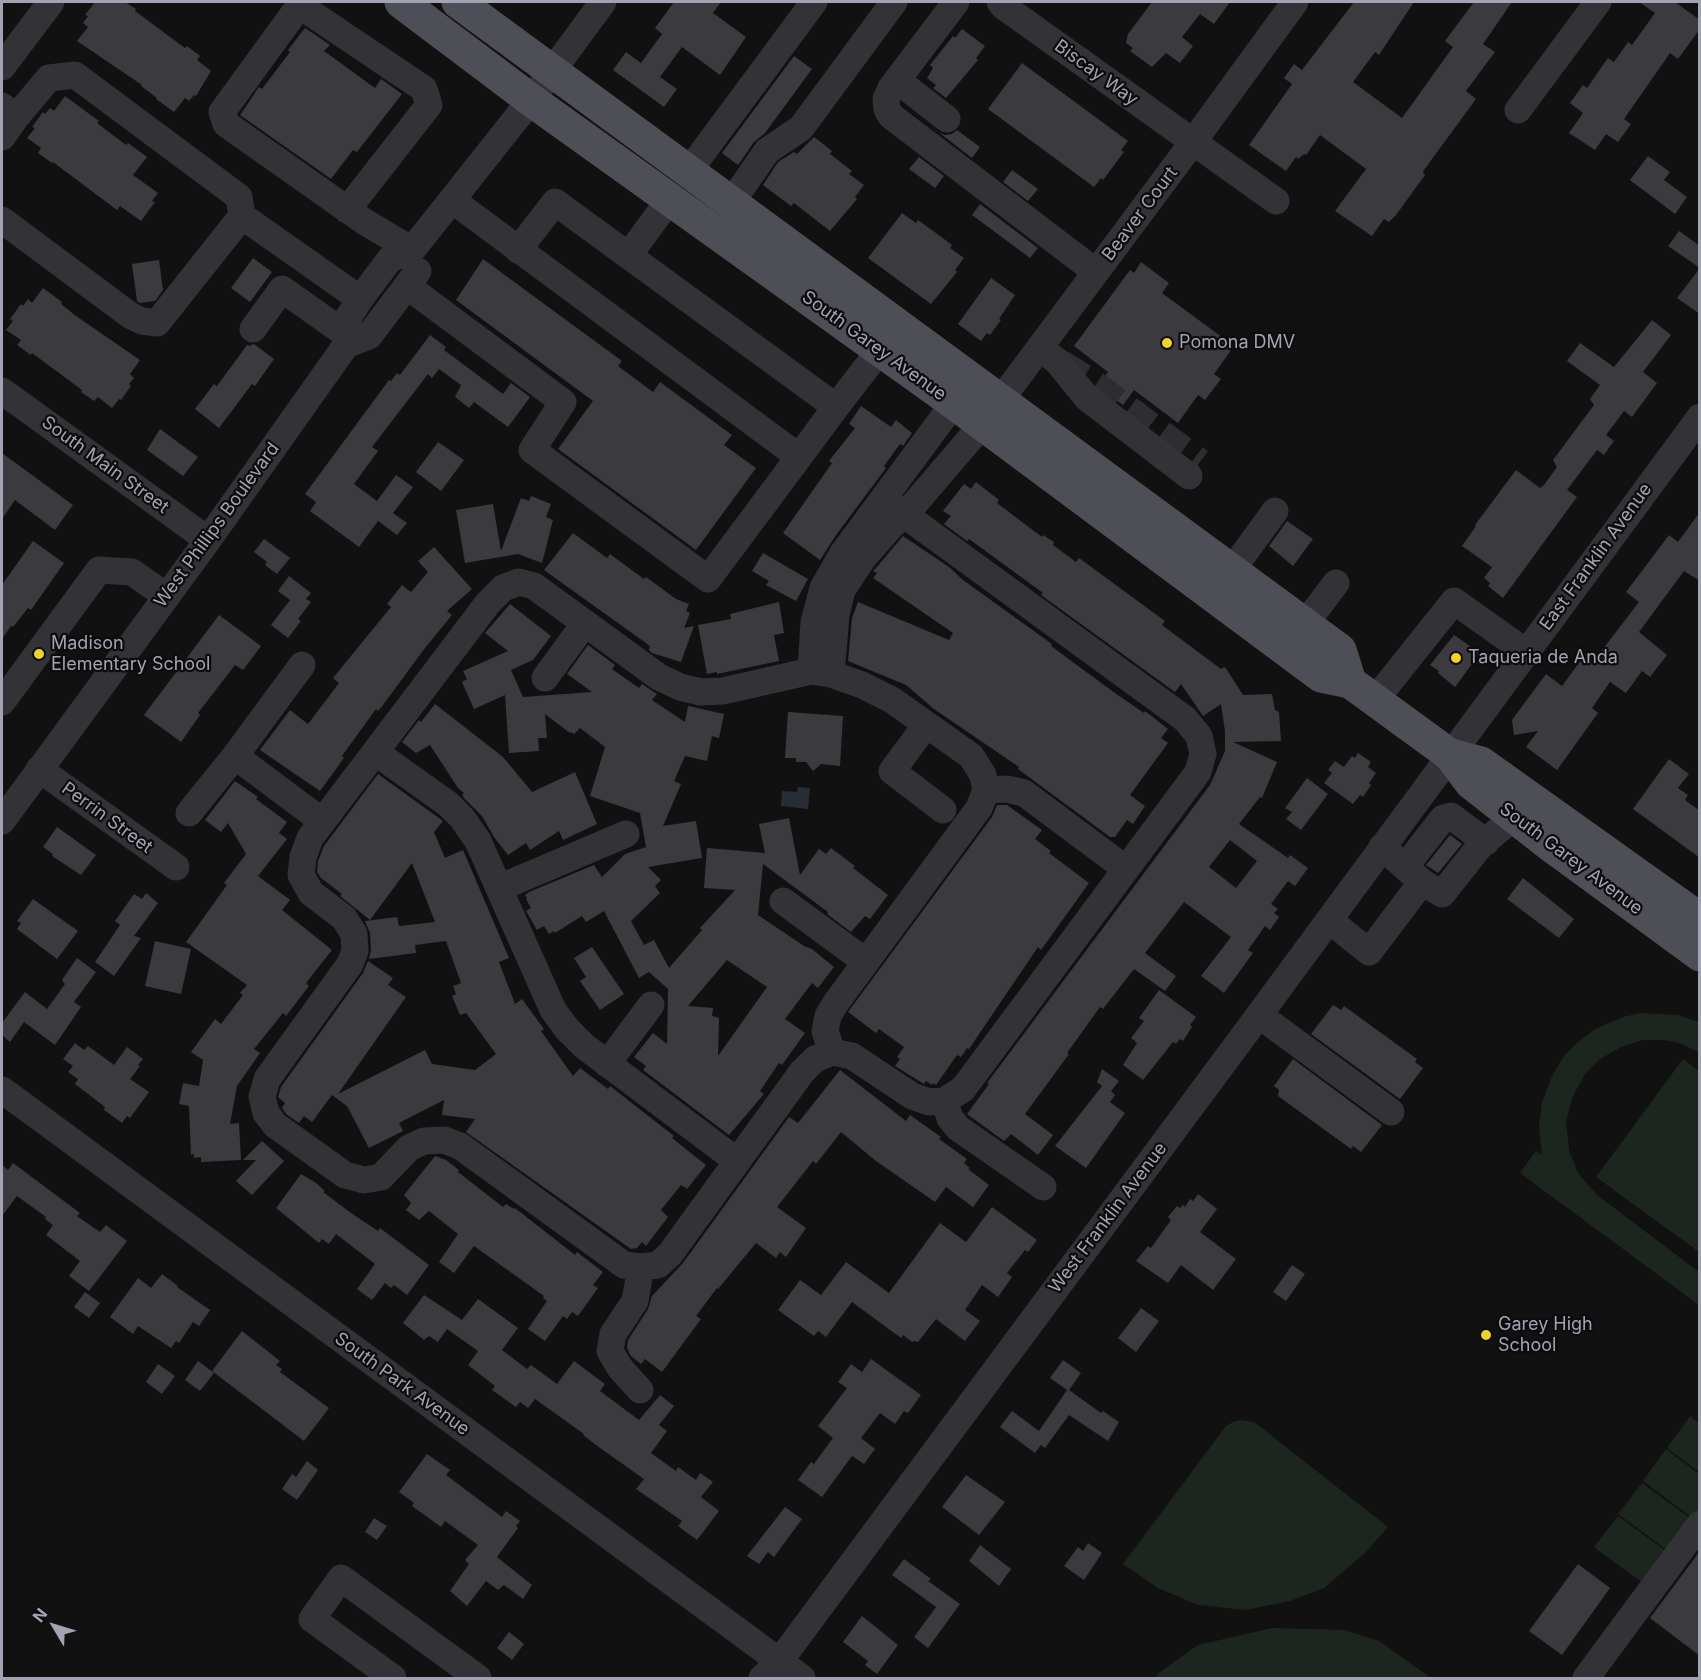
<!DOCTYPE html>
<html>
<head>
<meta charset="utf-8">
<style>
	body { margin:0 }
	#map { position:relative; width:1701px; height:1680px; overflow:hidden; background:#111112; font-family:Inter,sans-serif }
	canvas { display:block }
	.frame { position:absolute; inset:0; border:3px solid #a2a4b3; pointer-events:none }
	.north { position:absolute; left:24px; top:1596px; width:60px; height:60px; -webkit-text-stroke:4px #0c0c0d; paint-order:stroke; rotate:308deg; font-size:16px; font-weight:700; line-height:24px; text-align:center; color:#a2a4b3 }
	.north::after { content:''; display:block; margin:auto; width:21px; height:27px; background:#a2a4b3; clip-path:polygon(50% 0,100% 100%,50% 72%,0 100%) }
</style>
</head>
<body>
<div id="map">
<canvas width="1701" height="1680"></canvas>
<div class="frame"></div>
<div class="north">N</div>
</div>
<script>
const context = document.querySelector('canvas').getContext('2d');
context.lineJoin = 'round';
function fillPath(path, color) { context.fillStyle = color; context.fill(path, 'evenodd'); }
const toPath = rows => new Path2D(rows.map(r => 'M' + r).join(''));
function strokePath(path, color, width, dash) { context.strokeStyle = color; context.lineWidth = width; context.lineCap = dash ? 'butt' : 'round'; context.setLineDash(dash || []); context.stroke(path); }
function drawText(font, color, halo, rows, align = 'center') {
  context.font = font + ' Inter,sans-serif'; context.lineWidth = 4.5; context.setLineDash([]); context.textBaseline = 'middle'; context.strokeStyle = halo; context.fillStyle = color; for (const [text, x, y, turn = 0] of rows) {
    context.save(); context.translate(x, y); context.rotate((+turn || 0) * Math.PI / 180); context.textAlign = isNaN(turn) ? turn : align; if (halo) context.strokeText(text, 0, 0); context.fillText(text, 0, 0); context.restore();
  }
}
const green = toPath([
	[1641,1013,1678,1015,1699,1022,1699,1052,1679,1043,1664,1040,1643,1040,1621,1047,1600,1059,1585,1074,1572,1098,1566,1122,1569,1150,1578,1173,1597,1195,1699,1272,1699,1305,1520,1173,1536,1151,1542,1155,1539,1126,1542,1102,1553,1074,1564,1056,1577,1043,1595,1029,1623,1017],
	[1683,1059,1699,1071,1699,1252,1596,1177],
	[1690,1416,1699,1423,1699,1472,1667,1448],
	[1242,1420,1254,1422,1388,1527,1366,1552,1324,1588,1290,1601,1246,1610,1198,1605,1158,1588,1123,1564,1226,1426,1235,1421],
	[1666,1449,1699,1474,1699,1514,1695,1520,1643,1481],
	[1642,1483,1694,1521,1671,1553,1618,1514],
	[1618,1516,1670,1554,1647,1586,1594,1547],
	[1272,1628,1344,1630,1379,1641,1431,1678,1155,1678,1160,1672,1198,1645]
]);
const water = toPath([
	[798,787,810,788,808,809,781,806,782,791,797,792]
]);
const building = toPath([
	[95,2,125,2,136,9,135,11,185,48,187,46,200,56,197,60,211,71,196,96,194,95,189,101,185,98,174,112,156,99,157,98,141,86,142,85,77,41,88,27,83,23,88,16,85,15],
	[674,2,721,2,713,13,746,37,720,75,682,47,660,77,677,89,664,107,613,70,626,52,641,63,662,34,655,28],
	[1152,2,1230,2,1214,24,1200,14,1182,37,1193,46,1180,63,1166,53,1152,67,1130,51,1133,48,1126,43,1128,34],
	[1354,2,1414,2,1379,55,1375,52,1353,82,1402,118,1453,47,1445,41,1474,2,1512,2,1483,44,1495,52,1466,91,1476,99,1424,170,1423,173,1425,175,1396,215,1389,222,1384,219,1372,236,1335,211,1366,169,1320,135,1306,155,1304,154,1298,159,1296,157,1286,171,1249,145,1292,84,1284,78,1294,64,1302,70],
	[1639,2,1675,2,1700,20,1700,29,1678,59,1670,53,1624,119,1631,124,1618,142,1606,134,1595,150,1569,133,1583,113,1570,103,1583,85,1587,88,1608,58,1614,62,1628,42,1632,45,1655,13],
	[305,28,330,45,324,51,375,88,381,79,402,94,357,152,353,150,331,179,240,115,259,87,262,89,290,52,288,50],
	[962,29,985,46,976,58,978,60,946,98,933,88,936,85,927,78,933,68,930,65,953,36,955,38],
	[794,56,812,69,765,133,754,142,738,165,722,153],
	[1022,63,1128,141,1121,150,1124,152,1103,180,1101,178,1094,187,988,109],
	[65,96,99,121,97,123,126,145,128,143,147,157,133,175,158,193,152,201,155,202,141,221,120,206,117,210,53,162,52,163,38,153,41,148,27,138,35,128,32,127,43,112,45,114,50,108,54,111],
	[915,114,938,132,945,135,952,134,957,130,980,147,972,158],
	[814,137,832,151,830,154,852,171,849,174,864,185,855,197,857,199,830,231,794,203,791,206,763,185,778,162,794,152,797,154],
	[1648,156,1670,172,1664,180,1687,197,1675,214,1630,180],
	[919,157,944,176,935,188,909,169],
	[1012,170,1038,189,1028,201,1003,182],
	[980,204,1038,248,1030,258,972,215],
	[902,213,916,223,918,220,936,233,952,245,950,248,964,258,955,270,957,272,931,304,868,258],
	[1679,231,1700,246,1700,268,1668,246],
	[253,258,272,272,250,302,231,288],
	[483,259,622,361,618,366,653,392,660,382,732,435,724,445,756,468,696,550,558,449,593,401,456,300],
	[159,260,163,290,155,301,140,303,137,301,132,264],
	[1141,262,1169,283,1162,293,1234,346,1214,374,1221,379,1205,400,1198,395,1178,423,1134,390,1123,405,1098,386,1108,372,1074,346,1130,270,1134,273],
	[1700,268,1700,314,1677,298],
	[991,278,1015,295,999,319,1001,320,990,335,987,333,981,341,958,324],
	[43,288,62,302,61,304,76,316,140,360,130,374,134,378,129,384,131,386,121,400,119,399,112,408,98,397,94,401,81,392,82,390,32,353,31,355,17,345,21,340,6,330,13,321,10,319,21,304,23,306,28,299,32,303],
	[1652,320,1671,335,1643,372,1657,383,1632,417,1624,411,1606,435,1614,441,1611,445,1604,455,1597,450,1567,490,1577,497,1503,598,1488,586,1490,583,1484,578,1492,567,1462,546,1476,526,1475,525,1516,470,1540,488,1544,485,1557,467,1553,460,1594,405,1590,399,1600,385,1567,361,1580,343,1614,367],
	[430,335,446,347,444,350,503,394,511,383,530,397,508,427,474,402,469,408,455,397,461,385,439,369,432,378,428,374,372,447,378,451,354,484,377,501,396,475,413,487,393,513,407,523,397,535,378,521,359,547,310,511,316,502,305,494,389,380,391,381,397,373,400,375],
	[251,345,254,344,274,359,255,386,252,384,219,428,195,409,214,384,217,386,247,345,249,346],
	[861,406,891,427,896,420,912,433,903,446,900,444,884,466,886,468,836,535,820,560,783,533,832,463,829,461,855,428,849,424],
	[160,429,198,457,183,476,147,450],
	[438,442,464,460,441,491,416,472],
	[2,453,73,505,55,530,15,500,2,519],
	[976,482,999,500,997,503,1042,537,1043,535,1054,542,1053,545,1076,562,1079,558,1165,621,1162,625,1221,669,1225,667,1243,695,1272,694,1275,710,1279,712,1281,741,1233,742,1277,762,1262,798,1260,797,1239,824,1288,858,1290,855,1308,868,1295,886,1288,881,1271,904,1278,909,1274,913,1279,917,1270,930,1265,926,1248,950,1253,953,1224,993,1201,976,1231,937,1184,902,1145,953,1176,976,1165,991,1134,969,1103,1009,1100,1007,1067,1053,1069,1054,1025,1114,1053,1135,1038,1155,1011,1134,1004,1141,967,1114,989,1084,987,1083,1210,785,1225,751,1225,731,1221,704,1203,716,1181,684,1175,692,1041,595,1043,593,969,539,967,541,944,524,951,516,943,511,964,484,971,489],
	[1230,840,1257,861,1236,888,1209,867],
	[531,496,551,504,546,517,553,520,542,563,518,554,465,563,456,510,493,504,501,551,521,498,529,501],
	[1700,512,1700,581,1684,571,1639,632,1667,655,1650,677,1642,671,1626,693,1610,682,1592,708,1598,713,1557,770,1526,747,1538,731,1514,735,1512,720,1546,674,1562,686,1587,652,1596,658,1639,602,1626,592,1669,535,1678,542],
	[1287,521,1313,539,1293,566,1269,546],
	[573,533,607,558,610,554,644,579,646,577,676,599,689,604,686,611,690,613,684,628,694,626,681,662,652,653,649,650,650,646,544,570],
	[903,536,949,567,963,580,1052,644,1051,646,1115,693,1144,713,1145,711,1168,729,1161,738,1168,743,1130,795,1145,806,1133,824,1127,820,1115,837,1110,837,1018,769,1019,767,934,709,906,685,848,661,852,618,858,602,949,640,953,633,873,578,877,573,873,571,876,568],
	[264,539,290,558,277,574,265,565,267,562,254,552],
	[33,541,64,563,31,610,28,608,13,627,11,626,2,639,2,585],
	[434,547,472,589,447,611,452,615,425,648,383,705,378,711,376,709,342,756,344,758,320,791,260,750,290,710,308,724,339,683,333,678,391,607,387,604,402,585,411,592,428,572,418,561],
	[763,553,808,579,796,601,766,585,769,581,752,571],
	[289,576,311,593,306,599,311,602,298,619,301,621,288,638,271,625,290,600,278,591],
	[779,602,784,633,774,635,779,661,717,674,717,672,707,674,698,625,731,619,730,614],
	[510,604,551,636,533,660,511,670,523,697,592,692,567,674,588,645,615,665,612,669,639,688,642,684,657,694,652,700,685,722,688,706,724,714,719,738,712,736,707,761,685,756,674,781,681,784,663,826,696,821,702,858,648,867,661,880,655,886,660,893,631,921,644,945,654,940,669,968,702,930,700,928,735,890,704,888,707,848,765,853,759,824,789,818,800,875,819,849,826,854,831,848,855,866,853,868,888,895,870,919,865,916,851,932,827,914,828,912,763,864,758,915,804,946,812,949,834,967,818,988,812,983,785,1019,805,1033,782,1065,779,1063,760,1091,764,1094,729,1135,643,1070,646,1066,634,1057,653,1033,667,1044,668,989,649,972,639,978,604,911,586,922,582,916,555,933,554,931,549,934,544,926,537,930,526,911,531,908,526,899,527,898,525,895,529,892,594,865,602,877,625,854,646,847,640,813,590,796,605,747,580,728,574,734,571,732,570,733,545,714,547,738,538,738,539,751,509,753,505,695,474,709,462,682,467,679,463,671,508,651,485,633],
	[727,960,767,987,718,1056,719,1018,712,1016,713,1008,688,1006],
	[219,615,261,646,243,670,235,665,198,713,200,715,181,742,144,715],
	[1454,635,1480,653,1455,687,1438,673,1439,671,1430,665],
	[435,704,503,757,532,792,575,772,597,824,563,840,559,831,530,850,526,843,508,855,494,837,482,816,464,798,462,795,464,793,458,788,430,745,416,753,402,742,419,720,421,722],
	[788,712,843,716,840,766,821,764,813,771,806,762,796,762,796,758,785,758],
	[1358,753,1371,762,1368,767,1376,773,1369,783,1371,785,1363,797,1360,795,1353,804,1324,783,1332,773,1328,770,1335,761,1344,767,1352,756,1355,758],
	[1669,759,1689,774,1678,788,1688,795,1685,800,1700,811,1700,858,1633,809],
	[378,774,443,821,434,832,445,858,463,850,509,958,499,962,515,1004,522,999,544,1029,541,1031,573,1076,580,1068,608,1089,610,1086,674,1136,672,1138,706,1165,687,1189,681,1185,661,1210,668,1217,646,1246,642,1242,637,1248,631,1249,466,1132,475,1119,442,1115,444,1100,399,1123,403,1131,369,1148,347,1106,332,1095,312,1122,304,1116,299,1123,286,1114,282,1108,285,1103,278,1097,281,1087,363,973,368,961,393,978,388,985,406,997,338,1094,425,1050,432,1064,475,1070,496,1054,466,1013,460,1015,452,996,456,994,453,986,461,983,446,941,415,945,416,953,369,959,371,950,370,933,365,921,397,917,399,926,435,922,412,863,370,920,340,896,342,894,321,878,317,872,318,861,324,846],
	[1307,778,1328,794,1301,830,1286,819,1292,812,1285,808],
	[235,781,258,797,256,799,287,822,279,833,287,839,258,876,290,900,282,910,332,950,306,983,309,986,286,1016,283,1013,254,1049,260,1053,237,1086,230,1124,239,1123,241,1160,201,1162,201,1157,194,1158,194,1154,191,1155,189,1106,179,1104,183,1083,199,1086,203,1060,191,1052,215,1019,221,1024,243,995,240,993,247,985,186,942,227,885,224,883,246,854,228,823,221,832,205,820],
	[997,805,1007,805,1042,830,1035,839,1051,851,1049,853,1089,883,1041,950,1038,947,969,1049,967,1048,961,1057,957,1055,936,1085,933,1083,932,1085,926,1081,924,1084,895,1066,900,1059,897,1057,904,1047,879,1029,876,1033,848,1012,992,817],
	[57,827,96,855,81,875,52,856,53,854,43,847],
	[1450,835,1462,844,1438,873,1426,865],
	[1523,878,1574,919,1559,938,1507,899],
	[146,893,158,903,134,936,141,938,114,976,95,962,120,925,115,921,134,894,142,899],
	[33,899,78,931,57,959,17,929,21,923,17,921],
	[155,941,191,949,181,994,145,986],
	[592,947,624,994,600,1010,580,981,586,977,574,958],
	[77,958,96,972,74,1002,81,1007,55,1045,24,1022,10,1042,2,1035,2,1023,25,992,47,1009,65,984,62,980],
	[1159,990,1196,1017,1190,1025,1192,1027,1183,1041,1180,1039,1176,1044,1173,1042,1143,1080,1123,1065,1137,1043,1131,1038,1144,1021,1139,1018],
	[1333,1005,1341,1010,1344,1006,1417,1059,1415,1062,1423,1068,1400,1099,1311,1034],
	[75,1043,84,1050,88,1046,114,1065,127,1047,143,1059,138,1065,140,1066,130,1079,149,1092,130,1118,127,1116,122,1123,104,1110,105,1107,75,1084,78,1079,68,1072,73,1066,63,1059],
	[1293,1059,1382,1125,1361,1152,1353,1146,1351,1149,1278,1096,1279,1090,1274,1086],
	[1102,1069,1119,1081,1111,1091,1115,1095,1110,1102,1125,1113,1086,1168,1055,1146,1102,1086,1097,1082],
	[840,1070,906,1121,910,1115,941,1137,939,1139,967,1159,964,1163,970,1168,968,1169,989,1185,973,1207,946,1187,935,1202,876,1161,841,1132,816,1164,813,1161,777,1207,806,1228,786,1257,780,1252,776,1258,756,1243,718,1289,717,1288,696,1316,701,1319,662,1372,645,1359,641,1364,631,1356,627,1348,628,1340,648,1309,652,1296,683,1263,789,1117,798,1123],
	[262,1141,284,1161,252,1195,236,1181,256,1160,243,1160],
	[435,1156,446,1160,459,1170,458,1172,503,1207,506,1204,514,1209,515,1208,575,1255,577,1252,603,1272,593,1285,598,1288,578,1316,572,1312,567,1319,563,1316,545,1341,528,1329,547,1301,543,1298,544,1296,474,1246,454,1273,439,1262,458,1234,429,1211,419,1220,406,1210,411,1203,404,1195],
	[13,1163,80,1213,77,1216,100,1232,106,1225,127,1241,89,1291,69,1276,80,1261,46,1235,53,1225,45,1219,46,1217,17,1196,2,1216,2,1165,8,1170],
	[301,1174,316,1183,325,1191,323,1192,351,1213,378,1231,380,1228,429,1265,407,1295,394,1285,391,1288,385,1283,372,1300,357,1289,375,1264,336,1234,329,1244,322,1239,319,1243,276,1208],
	[1198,1194,1217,1209,1200,1232,1236,1259,1213,1290,1181,1265,1168,1283,1136,1261,1148,1246,1151,1248,1171,1220,1168,1217,1177,1206,1180,1208,1183,1205,1185,1207,1190,1199,1193,1201],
	[992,1207,1037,1240,1028,1252,1025,1250,1007,1273,1012,1277,998,1297,982,1285,965,1310,980,1321,965,1341,936,1319,918,1342,914,1341,912,1342,903,1335,901,1338,852,1302,826,1337,818,1331,814,1336,778,1310,800,1280,821,1295,846,1262,889,1293,940,1223,966,1242],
	[1292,1265,1305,1274,1286,1301,1273,1292],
	[162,1274,178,1286,177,1287,210,1310,199,1326,193,1322,179,1343,176,1341,171,1348,138,1326,133,1334,110,1317,138,1278,151,1288],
	[85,1292,100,1303,89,1318,74,1307],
	[424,1295,462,1320,478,1299,518,1328,502,1350,527,1369,531,1365,557,1384,574,1361,605,1384,600,1391,639,1420,660,1395,674,1406,659,1425,667,1431,651,1453,676,1471,678,1467,696,1480,700,1473,713,1482,701,1497,719,1511,697,1540,678,1526,682,1521,636,1489,644,1479,600,1448,583,1435,584,1434,535,1399,528,1408,520,1402,516,1407,492,1390,495,1386,468,1365,478,1351,447,1329,438,1342,429,1336,424,1340,403,1323],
	[1141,1308,1159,1321,1136,1352,1118,1338],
	[242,1331,280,1361,276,1365,282,1369,280,1372,329,1408,304,1441,212,1371],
	[871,1359,921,1395,908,1413,904,1411,895,1424,880,1413,861,1438,875,1449,864,1464,852,1456,822,1497,798,1480,811,1462,814,1464,833,1438,818,1426,847,1388,838,1382,851,1364,862,1372],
	[1063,1360,1081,1373,1069,1390,1101,1413,1103,1411,1119,1422,1108,1441,1069,1415,1045,1448,1041,1445,1035,1453,1000,1427,1012,1411,1039,1431,1067,1390,1050,1378],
	[198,1361,214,1373,200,1391,185,1380],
	[158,1364,175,1376,162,1394,146,1382],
	[427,1454,450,1470,446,1475,502,1517,506,1511,520,1521,516,1526,518,1528,497,1557,532,1585,523,1599,504,1585,498,1590,486,1581,467,1606,450,1591,469,1564,465,1560,478,1545,445,1521,441,1527,412,1506,414,1503,399,1492],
	[307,1461,318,1470,297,1500,282,1489,292,1474,296,1477],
	[966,1475,1005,1502,979,1535,942,1507],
	[785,1507,802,1519,774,1557,768,1552,759,1564,747,1556],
	[374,1518,387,1526,377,1540,365,1532],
	[1088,1543,1102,1553,1084,1580,1064,1566,1078,1547,1083,1551],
	[980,1545,1011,1569,999,1586,969,1561],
	[1700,1551,1700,1656,1650,1618],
	[904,1559,931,1579,928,1581,960,1604,928,1648,914,1637,936,1607,892,1575],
	[1578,1564,1610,1588,1562,1655,1529,1631],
	[862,1616,898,1645,877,1674,865,1665,868,1661,843,1642],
	[509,1632,524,1644,512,1660,497,1648]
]);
const minorTunnel = toPath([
	[1061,363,1096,385,1200,462]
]);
const minor = toPath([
	[302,2,222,112,226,124,365,222,412,250],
	[956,2,891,88,886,99,887,109,891,116,1096,272],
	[1000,2,1003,6,1276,201],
	[299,5,424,89,429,105,347,210],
	[2,67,51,2],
	[897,80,947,119],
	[2,106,16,117,2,137],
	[1518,110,1598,2],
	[16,117,49,78,75,75,239,197,242,216],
	[688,172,814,2],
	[731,203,767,151,801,128,894,2],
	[2,220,131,316,142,321,157,323,242,216,360,299],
	[518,250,555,202,836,407,799,457],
	[628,256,670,199],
	[407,286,563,402,532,450,708,579,799,457,452,200],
	[253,329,282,289,347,335],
	[346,345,369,336,418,271],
	[1040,348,1057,361,1087,398,1189,476],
	[2,391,208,540],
	[836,407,880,350],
	[1232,570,1275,511],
	[1305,624,1336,583],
	[811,671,814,622,823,588,843,553,954,403],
	[831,674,836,615,842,590,863,558,892,525,905,515,982,425,1193,142,1295,2],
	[545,678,585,623],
	[1375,700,1454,601,1526,652],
	[2,702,99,570,132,572,166,596],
	[926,725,892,771,943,810],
	[375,752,448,804,462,818,478,841,553,1010,567,1029,584,1046,737,1161],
	[235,756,322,821],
	[39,769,176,867],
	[986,790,1007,789,1024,793,1126,869],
	[189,813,235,756,302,665],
	[2,821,208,540,346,345,348,318,360,299,390,259,412,250,531,100,603,2],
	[1405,867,1443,818,1451,816,1486,842],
	[1422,882,1442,894,1480,846,1514,817],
	[499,888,626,834],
	[783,901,866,962],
	[1329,920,1369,952,1422,882,1382,847],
	[1259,1015,1391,1112],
	[832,1052,825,1031,828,1016,835,1004,979,808,986,790,983,775,971,756,892,700,862,685,831,674,811,671,723,691,701,692,680,687,659,677,534,586,519,582,503,588,488,603,310,838,303,857,301,875,311,893,344,918,354,934,355,951,350,964,267,1079,262,1097,266,1113,275,1125,345,1175,364,1180,381,1177,409,1148,424,1141,444,1140,460,1146,624,1265,641,1267,658,1265,670,1254,802,1072,815,1059,832,1052,852,1056,912,1096,929,1102,944,1101,963,1089,1198,772,1203,754,1199,736,1185,719,883,499],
	[607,1064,651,1005],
	[2,1090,802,1678],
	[944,1101,950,1118,958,1128,1043,1187],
	[640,1390,620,1368,610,1351,613,1334,635,1301,641,1267],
	[393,1678,312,1619,341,1578,478,1678],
	[762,1678,779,1662,1259,1015,1700,417],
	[1586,1678,1700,1524]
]);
const major = toPath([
	[401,2,531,100,954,403,1321,676,1350,682,1450,755,1471,783,1550,845,1700,955],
	[458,2,1340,650,1350,682],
	[1455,756,1481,763,1700,919]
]);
const markers = [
	[1167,343,6,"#efd32b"],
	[39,654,6,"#efd32b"],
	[1456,658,6,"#efd32b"],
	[1486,1335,6,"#efd32b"]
];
const streetNames = [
	["Biscay Way",1096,73,36],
	["Beaver Court",1140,214,-53],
	["South Garey Avenue",874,346,36],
	["South Main Street",105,465,36],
	["West Phillips Boulevard",217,525,-54],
	["East Franklin Avenue",1596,557,-54],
	["Perrin Street",107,818,36],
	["South Garey Avenue",1571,859,37],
	["West Franklin Avenue",1108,1218,-53],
	["South Park Avenue",402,1384,36]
];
const poiNames = [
	["Pomona DMV",1179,343],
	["Madison",51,644],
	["Elementary School",51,665],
	["Taqueria de Anda",1468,658],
	["Garey High",1498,1325],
	["School",1498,1346]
];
fillPath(green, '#1d251f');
fillPath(water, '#272c35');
fillPath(building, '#3b3b3f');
strokePath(minorTunnel, '#2e2e32', 27, [27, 14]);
strokePath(minor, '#323237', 27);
strokePath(major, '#4e4e56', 33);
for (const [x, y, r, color] of markers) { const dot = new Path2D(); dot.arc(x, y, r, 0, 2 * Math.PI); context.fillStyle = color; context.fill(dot); strokePath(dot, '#0c0c0d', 2); }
drawText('18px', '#a2a4b3', '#0c0c0d', streetNames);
drawText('18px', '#a2a4b3', '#0c0c0d', poiNames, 'left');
</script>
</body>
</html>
